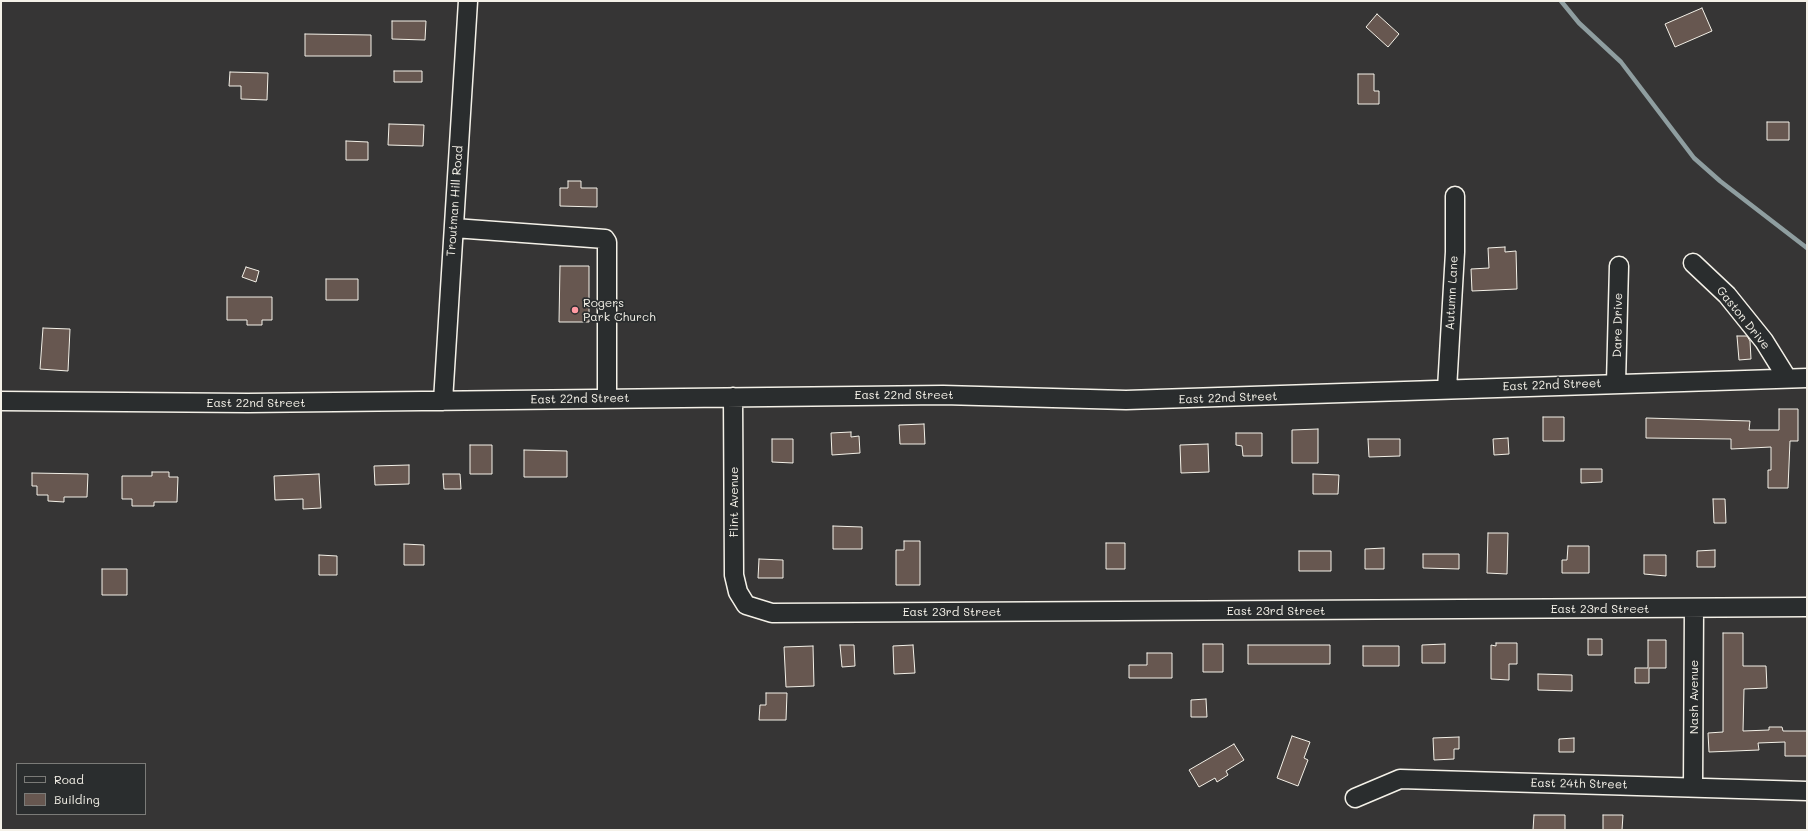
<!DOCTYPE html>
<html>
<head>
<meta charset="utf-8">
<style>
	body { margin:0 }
	#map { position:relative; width:1808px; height:831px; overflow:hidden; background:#363535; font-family:Mali,sans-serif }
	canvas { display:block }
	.frame { position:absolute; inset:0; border:2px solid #f4f1e8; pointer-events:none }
	.legend { position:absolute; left:16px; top:763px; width:130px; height:52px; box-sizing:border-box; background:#2a2d2e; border:1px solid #7b7b78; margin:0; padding:5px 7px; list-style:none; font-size:12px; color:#f4f1e8 }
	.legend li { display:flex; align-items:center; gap:8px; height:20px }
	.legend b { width:20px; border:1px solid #7b7b78 }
</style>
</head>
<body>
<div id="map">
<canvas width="1808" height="831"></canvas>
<div class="frame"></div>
<ul class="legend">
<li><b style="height:5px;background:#2a2d2e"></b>Road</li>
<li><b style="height:11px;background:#675750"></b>Building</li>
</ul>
</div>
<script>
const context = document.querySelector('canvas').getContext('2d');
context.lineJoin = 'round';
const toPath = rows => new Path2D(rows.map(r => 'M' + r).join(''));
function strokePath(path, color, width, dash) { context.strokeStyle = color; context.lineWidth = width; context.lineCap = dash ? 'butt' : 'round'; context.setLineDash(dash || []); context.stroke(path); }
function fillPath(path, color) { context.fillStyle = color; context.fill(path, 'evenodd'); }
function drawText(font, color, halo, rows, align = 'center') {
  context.font = font + ' Mali,sans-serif'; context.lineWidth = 3.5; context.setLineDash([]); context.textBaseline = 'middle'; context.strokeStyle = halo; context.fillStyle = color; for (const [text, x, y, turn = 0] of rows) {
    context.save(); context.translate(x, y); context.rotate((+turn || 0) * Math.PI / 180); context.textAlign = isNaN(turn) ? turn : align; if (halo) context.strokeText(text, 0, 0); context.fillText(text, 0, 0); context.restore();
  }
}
const stream = toPath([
	[1561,1,1579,23,1621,62,1694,158,1720,181,1807,248]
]);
const building = toPath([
	[1702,8,1712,31,1675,47,1665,24,1702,8],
	[1377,14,1399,34,1388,47,1366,27,1377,14],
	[392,21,426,21,425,40,392,39,392,21],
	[305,34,371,35,371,56,305,56,305,34],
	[394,71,422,71,422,82,394,82,394,71],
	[230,72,268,73,267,100,241,99,241,86,229,86,230,72],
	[1358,74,1374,74,1374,91,1379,91,1379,104,1358,104,1358,74],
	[1767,122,1789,122,1789,140,1767,140,1767,122],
	[389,124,424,125,423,146,388,145,389,124],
	[346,141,368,142,368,160,346,160,346,141],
	[568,181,581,181,581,188,597,188,597,207,560,206,560,188,568,188,568,181],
	[1505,247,1505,252,1516,251,1517,289,1472,291,1471,269,1489,268,1488,248,1505,247],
	[560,266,589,266,589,322,559,322,560,266],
	[246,267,259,271,256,282,242,277,246,267],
	[326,279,358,279,358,300,326,300,326,279],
	[227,297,272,297,272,320,262,320,262,325,247,325,247,320,227,320,227,297],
	[43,328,70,329,68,371,40,369,43,328],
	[1737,336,1747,336,1750,341,1751,359,1739,360,1737,336],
	[1779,409,1798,409,1798,441,1790,441,1788,488,1768,488,1768,470,1771,470,1771,447,1731,449,1731,439,1646,438,1646,418,1750,421,1749,430,1779,430,1779,409],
	[1543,417,1564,417,1564,441,1543,441,1543,417],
	[924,424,925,444,900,444,899,425,924,424],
	[1318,429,1318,463,1292,463,1292,430,1318,429],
	[851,432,851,437,859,436,860,453,832,455,831,433,851,432],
	[1236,433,1262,433,1262,456,1243,456,1242,446,1236,445,1236,433],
	[1508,438,1509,454,1494,455,1493,439,1508,438],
	[772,439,793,439,793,463,772,462,772,439],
	[1368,439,1400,439,1400,456,1369,457,1368,439],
	[1208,444,1209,472,1181,473,1180,445,1208,444],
	[470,445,492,445,492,474,470,474,470,445],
	[524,450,567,451,567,477,524,477,524,450],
	[409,465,409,484,375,485,374,466,409,465],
	[1581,469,1602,469,1602,482,1581,483,1581,469],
	[152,472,169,472,169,477,178,477,177,502,154,502,154,506,132,506,132,499,122,499,122,476,152,476,152,472],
	[32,473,88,474,87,497,64,497,64,502,48,501,48,495,37,495,37,486,32,486,32,473],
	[319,474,321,508,303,509,303,499,275,500,274,476,319,474],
	[443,474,460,474,461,489,444,489,443,474],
	[1313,474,1339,475,1338,494,1313,494,1313,474],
	[1713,499,1725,499,1726,523,1714,523,1713,499],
	[833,526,862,527,862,549,833,549,833,526],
	[1488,533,1508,533,1507,574,1487,573,1488,533],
	[904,541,920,541,920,585,896,585,896,550,904,550,904,541],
	[1106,543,1125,543,1125,569,1106,569,1106,543],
	[404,544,424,545,424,565,404,565,404,544],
	[1568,546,1589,546,1589,573,1562,573,1562,560,1567,560,1568,546],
	[1384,548,1384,569,1365,569,1365,549,1384,548],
	[1715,550,1715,567,1697,567,1697,551,1715,550],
	[1299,551,1331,551,1331,571,1299,571,1299,551],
	[1423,554,1459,554,1459,569,1423,568,1423,554],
	[319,555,337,556,337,575,319,575,319,555],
	[1644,555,1666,555,1666,576,1644,574,1644,555],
	[759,559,783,560,783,578,758,578,759,559],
	[102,569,127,569,127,595,102,595,102,569],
	[1723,633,1743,633,1743,666,1766,666,1767,688,1744,689,1743,731,1769,730,1769,727,1782,727,1783,731,1807,731,1807,756,1785,756,1785,742,1758,743,1759,750,1709,752,1708,733,1723,732,1723,633],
	[1588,639,1602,639,1602,655,1588,655,1588,639],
	[1648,640,1666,640,1666,668,1649,668,1649,683,1635,683,1635,668,1648,668,1648,640],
	[1496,643,1517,643,1517,664,1509,664,1509,680,1491,679,1491,645,1496,646,1496,643],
	[1203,644,1223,644,1223,672,1203,672,1203,644],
	[1445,644,1445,663,1422,663,1422,645,1445,644],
	[840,645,854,645,855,666,842,667,840,645],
	[913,645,915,673,894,674,893,646,913,645],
	[1248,645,1330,645,1330,664,1248,664,1248,645],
	[813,646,814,686,786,687,784,647,813,646],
	[1363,646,1399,646,1399,666,1363,666,1363,646],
	[1147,653,1172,653,1172,678,1129,678,1129,665,1147,665,1147,653],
	[1538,674,1572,675,1572,691,1538,690,1538,674],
	[766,693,787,693,786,720,759,720,760,705,766,705,766,693],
	[1206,699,1207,717,1191,717,1191,700,1206,699],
	[1292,736,1310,742,1304,758,1308,760,1298,786,1277,778,1292,736],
	[1459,737,1459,749,1454,749,1454,759,1434,760,1433,738,1459,737],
	[1574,738,1574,752,1559,752,1559,739,1574,738],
	[1234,744,1244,760,1226,771,1228,775,1217,782,1215,778,1199,787,1189,770,1234,744],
	[1534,815,1565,815,1565,830,1533,830,1534,815],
	[1603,815,1623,815,1622,830,1603,830,1603,815]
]);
const minor = toPath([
	[454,228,605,239,607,242,607,398],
	[1693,263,1727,295,1764,341,1787,378],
	[1616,383,1619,266],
	[1447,389,1455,252,1455,196],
	[733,397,734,575,738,592,746,605,772,613,1807,607],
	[1,401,248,403,943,395,1126,400,1807,378],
	[443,401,468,1],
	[1693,787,1694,608],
	[1355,798,1400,779,1807,791]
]);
const markers = [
	[575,310,4,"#ff9aa2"]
];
const streetNames = [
	["Troutman Hill Road",455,201,-86],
	["Autumn Lane",1452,293,-87],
	["Gaston Drive",1743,318,51],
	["Dare Drive",1618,325,-89],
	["East 22nd Street",1552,385,-2],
	["East 22nd Street",904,395],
	["East 22nd Street",1228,398,-2],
	["East 22nd Street",580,399,-1],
	["East 22nd Street",256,403],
	["Flint Avenue",734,502,-90],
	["East 23rd Street",1600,609],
	["East 23rd Street",1276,611],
	["East 23rd Street",952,612],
	["Nash Avenue",1694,697,-90],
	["East 24th Street",1579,784,1]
];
const poiNames = [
	["Rogers",583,303],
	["Park Church",583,317]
];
strokePath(stream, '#8f9ea0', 4.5);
fillPath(building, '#675750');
strokePath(building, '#f4f1e8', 1);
strokePath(minor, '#f4f1e8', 21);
strokePath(minor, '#2a2d2e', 18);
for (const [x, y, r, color] of markers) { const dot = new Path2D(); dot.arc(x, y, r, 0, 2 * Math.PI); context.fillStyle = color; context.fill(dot); strokePath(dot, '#2a2d2e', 1.5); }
drawText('12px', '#f4f1e8', '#2a2d2e', streetNames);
drawText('12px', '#f4f1e8', '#2a2d2e', poiNames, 'left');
</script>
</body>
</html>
